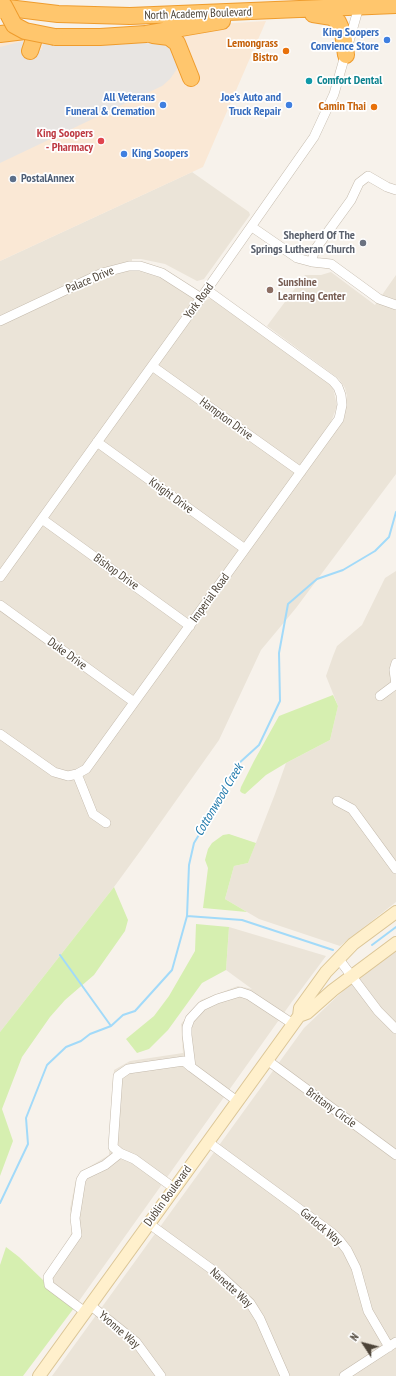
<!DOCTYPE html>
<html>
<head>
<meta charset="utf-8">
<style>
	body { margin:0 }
	#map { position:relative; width:396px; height:1376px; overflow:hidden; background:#f7f2eb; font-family:"PT Sans Narrow",sans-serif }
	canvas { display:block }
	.north { position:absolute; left:344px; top:1324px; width:40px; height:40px; -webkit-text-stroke:3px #fff; paint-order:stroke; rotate:306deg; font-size:11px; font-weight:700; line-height:16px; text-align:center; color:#4c4337 }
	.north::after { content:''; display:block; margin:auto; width:14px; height:18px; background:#4c4337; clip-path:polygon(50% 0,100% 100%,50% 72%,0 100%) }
</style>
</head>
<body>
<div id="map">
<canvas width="396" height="1376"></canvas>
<div class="north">N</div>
</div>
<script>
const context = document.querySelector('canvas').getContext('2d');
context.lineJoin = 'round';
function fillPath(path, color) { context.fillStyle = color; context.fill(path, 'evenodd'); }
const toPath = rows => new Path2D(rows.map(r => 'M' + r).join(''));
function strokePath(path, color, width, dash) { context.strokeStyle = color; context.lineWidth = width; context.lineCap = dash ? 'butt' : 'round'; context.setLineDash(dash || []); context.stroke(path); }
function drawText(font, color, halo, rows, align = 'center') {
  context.font = font + ' "PT Sans Narrow",sans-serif'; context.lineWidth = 3.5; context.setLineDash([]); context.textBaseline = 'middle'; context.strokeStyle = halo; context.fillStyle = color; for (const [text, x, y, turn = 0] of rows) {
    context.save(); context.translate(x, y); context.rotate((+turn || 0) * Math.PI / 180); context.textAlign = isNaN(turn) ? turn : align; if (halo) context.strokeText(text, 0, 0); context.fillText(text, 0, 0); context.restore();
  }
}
const residential = toPath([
	[192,172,249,212,250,215,204,279,197,281,165,264,141,259,132,259,132,269,161,278,202,304,208,299,212,299,326,381,333,388,337,406,331,422,324,431,331,437,344,418,347,396,345,388,339,379,267,326,305,275,321,275,331,272,375,305,396,275,396,474,296,608,261,650,219,740,141,850,114,887,0,1032,0,261],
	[396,571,396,902,340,946,259,919,225,899,234,866,248,863,275,794,286,763,330,740,338,706,326,676,333,656,337,646,362,625,385,578],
	[229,927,326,956,291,1003,74,1308,46,1287,43,1281,44,1275,69,1239,72,1231,70,1209,76,1179,84,1170,109,1155,114,1070,130,1061,183,1053,181,1024,201,1000,238,986,252,989,226,970],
	[396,951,396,1376,52,1376,304,1028,346,988]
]);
const commercial = toPath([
	[266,21,203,167,0,261,0,39,182,30,233,23]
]);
const green = toPath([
	[333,695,338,706,330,740,286,763,266,775,245,794,242,793,240,791,241,787,254,761,279,716],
	[229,834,256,843,248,863,234,866,225,899,247,912,203,908,208,868,205,860,208,849,212,843,223,835],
	[114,887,128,920,125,931,94,975,65,1000,50,1017,22,1057,2,1109,13,1141,0,1176,0,1032],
	[196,924,229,927,226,970,202,983,168,1030,149,1049,137,1053,126,1039,154,1016,169,996,195,951],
	[6,1247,19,1257,43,1280,46,1287,74,1308,23,1376,0,1376,0,1265]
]);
const parking = toPath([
	[23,41,24,48,42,50,43,42,99,44,157,41,170,48,179,66,170,79,162,86,0,163,0,47]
]);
const stream = toPath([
	[187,916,242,920,333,950],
	[372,945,396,927],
	[60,955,111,1026],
	[0,1203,28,1144,26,1118,47,1065,66,1047,81,1041,90,1034,111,1026,123,1015,135,1011,172,970,187,916,189,865,194,843,214,810,228,780,237,765,259,745,280,701,279,653,288,604,317,579,343,570,375,551,389,537,396,512]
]);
const street = toPath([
	[252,227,297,258,312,262,331,264,379,299,396,305],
	[312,262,314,251,351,200,359,183,368,176,387,187,396,190],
	[0,321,102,273,129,266,140,266,162,273,201,298],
	[152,366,301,472],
	[97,442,245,549],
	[42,519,190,626],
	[0,577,201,298,314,137,334,94,360,3],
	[0,605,134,702],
	[396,663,394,670,396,685],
	[380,696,396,684],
	[0,734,54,772,68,776,77,774,86,769,339,419,342,405,341,395,338,387,333,381,207,290],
	[77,774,93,814,106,823],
	[337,801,352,809,396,869],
	[338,958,378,1011,396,1029],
	[267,1060,396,1155],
	[191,1067,237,1101],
	[208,1142,332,1233,340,1241,347,1250,356,1268,368,1311,389,1347],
	[120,1153,134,1159,174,1188],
	[148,1223,221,1276,250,1303,260,1319,285,1376],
	[90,1305,136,1342,161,1376],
	[85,1312,49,1285,48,1277,77,1235,75,1218,81,1180,84,1175,105,1165,120,1153,113,1147,118,1076,128,1069,184,1061,191,1067,187,1035,187,1027,190,1019,202,1006,217,999,240,992,249,995,293,1024],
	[344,1376,396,1342]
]);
const secondary = toPath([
	[299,1016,307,1013,333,990,396,943],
	[39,1376,299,1016,300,1008,326,972,353,944,396,912]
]);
const highway = toPath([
	[0,7,58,14,130,16,396,5],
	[313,14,332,17,338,22,343,33,346,55],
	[0,34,25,31],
	[153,35,169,37,177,43,191,78],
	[55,37,100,37,146,34,222,21],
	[30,51,33,42]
]);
const highwayBridge = toPath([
	[0,10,4,6,14,25,25,31,55,37]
]);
const markers = [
	[387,40,4,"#3f7fe0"],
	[286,51,4,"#e8710a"],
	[309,81,4,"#0f9aa8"],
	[163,105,4,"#3f7fe0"],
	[289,105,4,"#3f7fe0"],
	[374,107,4,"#e8710a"],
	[101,141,4,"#e0444e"],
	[124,154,4,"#3f7fe0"],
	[13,179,4,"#5c6f8a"],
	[363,243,4,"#6b7280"],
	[270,290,4,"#8d6e63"]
];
const streetNames = [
	["North Academy Boulevard",198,14,-2],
	["Palace Drive",90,280,-23],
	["York Road",199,301,-54],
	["Hampton Drive",226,419,36],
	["Knight Drive",171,496,36],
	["Bishop Drive",116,572,36],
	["Imperial Road",210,598,-54],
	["Duke Drive",67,654,36],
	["Brittany Circle",331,1108,36],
	["Dublin Boulevard",168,1196,-54],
	["Garlock Way",321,1227,40],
	["Nanette Way",231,1288,42],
	["Yvonne Way",119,1330,41]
];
const shopNames = [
	["King Soopers",379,33],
	["Convience Store",379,47],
	["All Veterans",155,98],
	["Funeral & Cremation",155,112],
	["Joe's Auto and",281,98],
	["Truck Repair",281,112],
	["King Soopers",132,154,"left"]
];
const foodNames = [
	["Lemongrass",278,44],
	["Bistro",278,58],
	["Camin Thai",366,107]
];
const cultureNames = [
	["Comfort Dental",317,81]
];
const healthNames = [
	["King Soopers",93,134],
	["- Pharmacy",93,148]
];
const serviceNames = [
	["PostalAnnex",21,179]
];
const worshipNames = [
	["Shepherd Of The",355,236],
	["Springs Lutheran Church",355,250]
];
const educationNames = [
	["Sunshine",278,283],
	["Learning Center",278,297]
];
const waterNames = [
	["Cottonwood Creek",219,800,-59]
];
fillPath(residential, '#ebe4d8');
fillPath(commercial, '#fae8d5');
fillPath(green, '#d6efb0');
fillPath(parking, '#e8e5e2');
strokePath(stream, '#a2daf9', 2);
strokePath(street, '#c4baac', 10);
strokePath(secondary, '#dbc596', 14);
strokePath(highway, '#ef9c2d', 18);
strokePath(street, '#fff', 9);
strokePath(secondary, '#fff0cc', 12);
strokePath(highway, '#ffc66d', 16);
strokePath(highwayBridge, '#ef9c2d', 18, []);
strokePath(highwayBridge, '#ffc66d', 16);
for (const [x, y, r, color] of markers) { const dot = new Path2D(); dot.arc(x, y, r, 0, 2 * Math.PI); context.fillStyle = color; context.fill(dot); strokePath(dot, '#fff', 1.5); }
drawText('12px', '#4c4337', '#fff', streetNames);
drawText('bold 12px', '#366cbe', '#fff', shopNames, 'right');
drawText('bold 12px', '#c56008', '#fff', foodNames, 'right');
drawText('bold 12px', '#0d838f', '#fff', cultureNames, 'left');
drawText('bold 12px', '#be3a42', '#fff', healthNames, 'right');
drawText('bold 12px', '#4e5e75', '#fff', serviceNames, 'left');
drawText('bold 12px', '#5b616d', '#fff', worshipNames, 'right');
drawText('bold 12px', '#785e54', '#fff', educationNames, 'left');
drawText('italic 13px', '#1f79ab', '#fff', waterNames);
</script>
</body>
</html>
